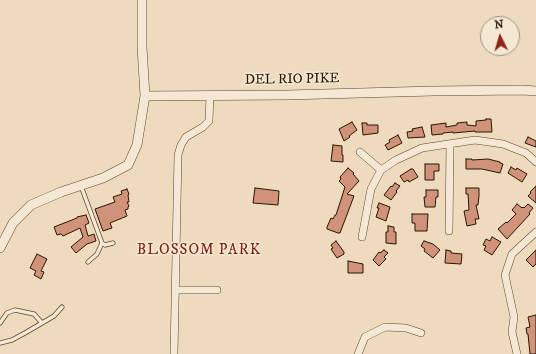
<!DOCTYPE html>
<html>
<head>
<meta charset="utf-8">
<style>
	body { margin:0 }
	#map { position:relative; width:536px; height:354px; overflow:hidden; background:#eedabc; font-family:"IM FELL DW Pica",serif }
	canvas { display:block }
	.north { position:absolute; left:480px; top:16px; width:40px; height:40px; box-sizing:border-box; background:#f4e7d3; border:1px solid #a2937f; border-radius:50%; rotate:355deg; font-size:11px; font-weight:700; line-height:16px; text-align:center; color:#271602 }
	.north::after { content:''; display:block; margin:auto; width:14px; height:18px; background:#8f2418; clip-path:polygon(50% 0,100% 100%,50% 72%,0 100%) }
</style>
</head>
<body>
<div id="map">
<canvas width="536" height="354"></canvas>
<div class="north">N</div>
</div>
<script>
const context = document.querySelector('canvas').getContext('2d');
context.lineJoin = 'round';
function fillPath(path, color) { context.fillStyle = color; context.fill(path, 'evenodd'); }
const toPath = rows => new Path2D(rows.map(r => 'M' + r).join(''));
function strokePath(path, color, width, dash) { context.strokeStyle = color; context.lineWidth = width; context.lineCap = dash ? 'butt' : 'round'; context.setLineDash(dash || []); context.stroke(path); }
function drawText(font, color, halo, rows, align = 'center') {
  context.font = font + ' "IM FELL DW Pica",serif'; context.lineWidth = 3; context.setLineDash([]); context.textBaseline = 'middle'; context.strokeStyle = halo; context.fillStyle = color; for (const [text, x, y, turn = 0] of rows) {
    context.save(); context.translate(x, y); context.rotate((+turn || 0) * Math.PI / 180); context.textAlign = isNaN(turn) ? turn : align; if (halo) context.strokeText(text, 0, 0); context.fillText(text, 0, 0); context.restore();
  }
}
const building = toPath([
	[486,119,491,119,492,132,475,132,475,131,453,133,453,132,443,133,443,134,432,135,431,125,446,123,446,127,457,125,457,123,467,122,467,125,476,126,476,121,486,120,486,119],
	[352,122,357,130,349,136,350,137,344,141,339,129,352,122],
	[362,123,367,123,367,125,378,125,378,133,363,135,362,123],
	[422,127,425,137,408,138,407,132,413,131,412,129,422,127],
	[398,135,402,143,388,150,385,145,390,142,389,140,398,135],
	[528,137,536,141,536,147,525,143,528,137],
	[333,145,342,146,342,155,343,155,343,162,331,161,333,145],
	[466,159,472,159,472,160,488,159,500,162,500,163,503,164,500,173,482,169,466,169,466,159],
	[425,164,439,164,439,171,434,171,434,180,425,180,425,164],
	[511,167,516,170,517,168,527,174,522,182,508,173,511,167],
	[348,168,354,173,353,174,359,181,347,194,354,196,340,233,338,233,327,229,327,227,331,218,333,219,335,215,336,215,345,187,339,181,341,179,340,177,348,168],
	[411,169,413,169,418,177,409,182,408,180,404,182,400,176,411,169],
	[395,183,400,186,396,191,397,192,391,200,384,195,391,186,392,187,395,183],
	[536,186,536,203,528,196,531,193,530,192,536,186],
	[255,188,279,191,278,205,253,203,255,188],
	[466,188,479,188,479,196,478,205,476,205,479,219,475,219,476,224,467,226,464,211,469,210,468,194,466,194,466,188],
	[127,189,129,194,128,195,129,202,127,202,129,206,128,207,128,209,125,210,127,216,110,223,112,228,103,231,95,209,115,202,113,197,122,194,121,191,127,189],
	[426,190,438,190,438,197,436,197,435,207,425,207,424,197,426,197,426,190],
	[379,203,390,207,386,221,376,217,379,208,377,208,379,203],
	[517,204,522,208,523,207,524,208,528,204,533,208,529,213,530,214,507,239,498,229,506,222,507,223,516,214,512,210,517,204],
	[412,214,428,214,427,231,415,231,415,223,412,223,412,214],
	[86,215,89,223,85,225,88,236,94,234,96,241,87,244,76,253,71,247,83,237,80,228,63,236,61,234,57,235,54,227,77,218,77,217,86,215],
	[388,226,394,227,394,232,396,232,396,244,386,243,386,232,388,232,388,226],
	[492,237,501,242,492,255,484,250,486,246,483,245,486,239,490,241,492,237],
	[336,241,344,252,344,254,337,258,331,249,333,248,331,245,336,241],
	[424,241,433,244,440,250,433,258,424,251,425,249,421,246,424,241],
	[384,250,388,253,384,257,386,259,379,266,373,260,379,252,380,253,384,250],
	[446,250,451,251,451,253,462,254,461,264,445,263,446,250],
	[536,250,536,264,533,267,526,260,536,250],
	[37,254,47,259,41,271,44,272,41,279,34,275,36,271,30,268,37,254],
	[348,261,363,264,363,273,348,273,348,261],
	[536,315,536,354,530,354,528,334,527,334,526,328,530,327,528,317,536,315]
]);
const service = toPath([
	[81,186,102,243,105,245,113,243],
	[88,262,97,254,102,243],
	[0,323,7,313,15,310,34,314,42,323],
	[0,343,12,340,25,333,54,316,62,307]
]);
const minor = toPath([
	[360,152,381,170],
	[449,231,450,144],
	[362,237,371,189,381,170,396,160,422,148,475,140,503,144,526,153,536,162],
	[175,290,217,290],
	[174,354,178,155,181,145,186,137,203,127,209,121,210,95],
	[358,354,365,337,385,327,406,328,421,333],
	[517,354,512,332,514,317,505,275,512,254,536,232]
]);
const tertiary = toPath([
	[145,96,287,95,433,91,523,90,536,91],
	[0,248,13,223,31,205,61,192,103,178,128,165,137,145,145,96,142,47,142,0]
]);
const streetNames = [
	["DEL RIO PIKE",292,80,-1]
];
const neighbourhoodNames = [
	["BLOSSOM PARK",199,251]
];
fillPath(building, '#d1927a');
strokePath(building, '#271602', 1);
strokePath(service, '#594730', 5);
strokePath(minor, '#594730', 8);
strokePath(tertiary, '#594730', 10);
strokePath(service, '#f4e7d3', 3.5);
strokePath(minor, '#f4e7d3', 7);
strokePath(tertiary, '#f4e7d3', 9);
drawText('14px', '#271602', '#f4e7d3', streetNames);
context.letterSpacing = '1px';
drawText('15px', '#7a1f14', '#f4e7d3', neighbourhoodNames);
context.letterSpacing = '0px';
</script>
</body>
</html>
